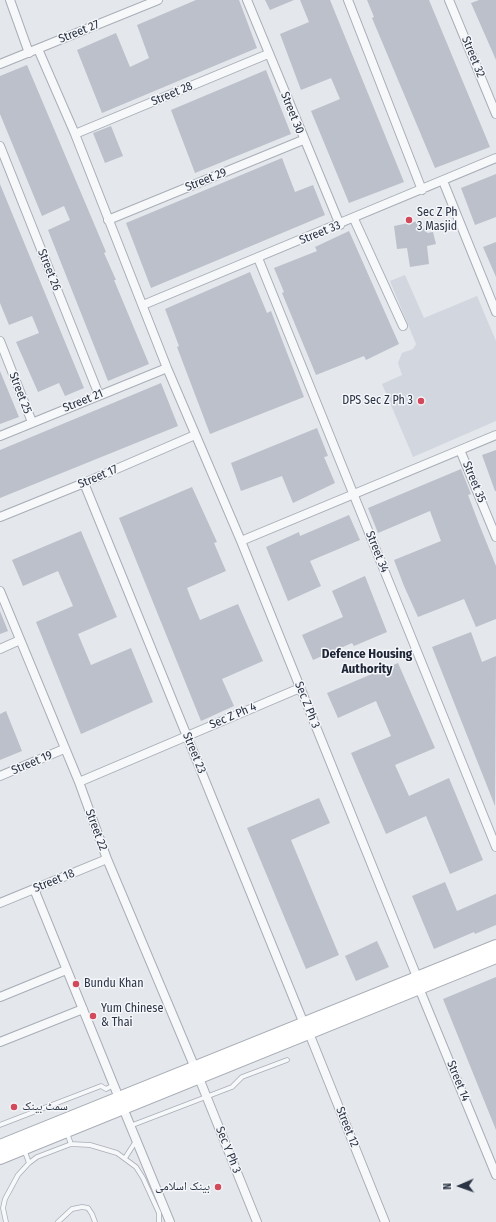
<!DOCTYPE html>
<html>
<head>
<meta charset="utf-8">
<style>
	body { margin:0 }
	#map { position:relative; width:496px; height:1222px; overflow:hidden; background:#e4e7ec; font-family:"Fira Sans Condensed",sans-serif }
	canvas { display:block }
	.north { position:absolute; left:440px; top:1166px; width:40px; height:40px; -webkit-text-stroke:3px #f4f6f9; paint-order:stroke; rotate:268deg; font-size:11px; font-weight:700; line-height:16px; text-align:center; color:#2b3445 }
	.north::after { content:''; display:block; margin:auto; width:14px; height:18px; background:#2b3445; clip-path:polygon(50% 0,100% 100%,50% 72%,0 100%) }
</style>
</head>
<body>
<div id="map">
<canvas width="496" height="1222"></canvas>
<div class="north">N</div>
</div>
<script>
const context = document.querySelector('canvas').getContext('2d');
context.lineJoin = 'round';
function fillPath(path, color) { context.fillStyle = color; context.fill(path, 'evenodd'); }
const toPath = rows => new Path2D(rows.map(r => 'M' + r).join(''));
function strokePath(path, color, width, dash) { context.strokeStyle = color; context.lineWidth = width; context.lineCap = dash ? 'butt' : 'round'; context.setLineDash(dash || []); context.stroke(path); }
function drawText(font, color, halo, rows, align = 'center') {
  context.font = font + ' "Fira Sans Condensed","Noto Naskh Arabic",sans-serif'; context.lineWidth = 3; context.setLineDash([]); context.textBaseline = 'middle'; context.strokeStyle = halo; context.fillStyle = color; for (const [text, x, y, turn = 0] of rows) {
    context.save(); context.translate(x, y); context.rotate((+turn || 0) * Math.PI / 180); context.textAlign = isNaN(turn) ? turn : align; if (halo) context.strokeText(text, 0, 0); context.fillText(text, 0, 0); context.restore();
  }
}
const built = toPath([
	[405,275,424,318,477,296,496,341,496,421,413,457,382,384,402,375,398,363,402,353,413,349,416,344,390,281]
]);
const building = toPath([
	[196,0,239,0,257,48,102,113,77,50,116,33,130,67,149,58,137,25],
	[265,0,294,0,270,10],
	[300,0,330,0,404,182,349,203,311,111,340,99,331,78,301,90,280,34,309,22],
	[367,0,429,0,490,147,435,168,372,18,374,17],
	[479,0,496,0,496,60,471,3],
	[27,65,106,252,104,253,116,280,114,280,149,364,108,381,48,230,70,220,64,206,42,216,0,114,0,76],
	[266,70,291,134,195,173,171,110],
	[111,126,123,156,105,163,93,133],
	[282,158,295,192,313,185,325,215,151,288,126,223],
	[496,174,496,217,475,225,461,188],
	[0,184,84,388,65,396,59,383,38,392,16,342,39,333,32,316,9,325,0,303],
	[419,221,422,229,426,228,427,233,433,232,436,244,427,246,429,264,410,267,407,248,397,249,394,226],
	[349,231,399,344,366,360,364,356,316,375,282,293,284,292,274,268,317,251,315,247],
	[496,242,496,277,483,247],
	[250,272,267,313,271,311,304,397,210,434,177,347,179,346,165,309],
	[0,371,19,417,0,424],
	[161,383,178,426,0,498,0,450],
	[317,428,328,456,324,457,335,483,293,503,282,476,241,491,231,463],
	[496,450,496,491,495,491,482,455],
	[461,469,471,494,468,495,479,524,496,566,496,619,476,627,464,599,418,617,404,586,394,560,441,541,430,511,378,533,368,508],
	[192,487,217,542,214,543,226,571,187,588,190,596,200,620,238,604,263,661,222,679,234,706,201,721,119,518],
	[349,515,360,540,310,561,321,586,288,601,266,547,299,532,300,536],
	[81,531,117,617,78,634,91,665,131,648,153,702,81,734,36,622,73,606,58,571,23,586,12,560],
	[365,576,387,632,354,646,352,643,313,660,302,635,343,617,332,591],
	[0,611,8,631,0,634],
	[471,632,482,662,496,656,495,806,432,647],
	[398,663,435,748,395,765,409,796,449,778,483,860,450,874,426,816,386,834,363,781,351,753,391,736,376,701,338,718,327,693],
	[6,711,22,751,0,760,0,714],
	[319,798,330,823,291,840,339,955,306,969,247,828],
	[445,882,457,911,496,894,496,925,475,934,474,932,434,949,412,896],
	[377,941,389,967,356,981,345,956],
	[496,977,496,1130,443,999]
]);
const service = toPath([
	[0,1125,101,1086,106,1089,114,1085],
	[130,1126,232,1087,242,1077,287,1060],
	[67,1133,71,1144,90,1145,117,1153,136,1167,143,1178,159,1213,159,1222],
	[125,1158,136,1141],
	[29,1163,37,1157,71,1144],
	[6,1222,3,1208,5,1199,18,1175,29,1163,24,1149],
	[58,1222,72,1209,82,1207,88,1208,92,1214,95,1222]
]);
const minor = toPath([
	[10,0,29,53],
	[247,0,340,225],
	[348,0,422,190],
	[449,0,496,114],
	[38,49,75,134,167,368,241,541,417,977],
	[0,64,158,0],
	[75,134,268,54],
	[0,146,99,395],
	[443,181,496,312],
	[354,219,403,326],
	[108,220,303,140],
	[258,258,496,847],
	[143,305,496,158],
	[0,341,32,422],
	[0,436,167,368],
	[460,450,496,537],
	[84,483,304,1024],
	[0,517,84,483,195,435],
	[241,541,496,435],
	[0,591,79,782,107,859,195,1068],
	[0,649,20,640],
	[0,776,64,749],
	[79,782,300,688],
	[34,889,119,1098],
	[0,903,107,859],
	[419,988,496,1175],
	[0,997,66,970],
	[309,1033,385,1222],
	[0,1042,83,1009],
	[199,1078,257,1222],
	[123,1108,170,1222]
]);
const secondary = toPath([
	[0,1146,496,946],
	[0,1158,496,957]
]);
const markers = [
	[409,220,4,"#d1495b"],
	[421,401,4,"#d1495b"],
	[76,984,4,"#d1495b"],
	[93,1016,4,"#d1495b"],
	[14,1107,4,"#d1495b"],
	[218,1187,4,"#d1495b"]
];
const streetNames = [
	["Street 27",79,32,-22],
	["Street 32",473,57,68],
	["Street 28",172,94,-23],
	["Street 30",292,113,68],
	["Street 29",206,180,-22],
	["Street 33",320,233,-22],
	["Street 26",49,270,68],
	["Street 25",20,393,69],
	["Street 21",83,401,-22],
	["Street 17",98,477,-23],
	["Street 35",474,482,68],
	["Street 34",377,552,68],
	["Sec Z Ph 3",307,705,68],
	["Sec Z Ph 4",233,716,-23],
	["Street 23",194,753,68],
	["Street 19",32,763,-23],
	["Street 22",96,830,70],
	["Street 18",54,881,-22],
	["Street 14",458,1081,68],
	["Street 12",347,1127,68],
	["Sec Y Ph 3",228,1150,68]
];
const poiNames = [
	["Sec Z Ph",417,213],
	["3 Masjid",417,227],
	["DPS Sec Z Ph 3",413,401,"right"],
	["Bundu Khan",84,984],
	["Yum Chinese",101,1009],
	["& Thai",101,1023],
	["سمٹ بینک",22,1107],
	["بینک اسلامی",210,1187,"right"]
];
const neighbourhoodNames = [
	["Defence Housing",367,654],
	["Authority",367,669]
];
fillPath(built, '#d2d6de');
fillPath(building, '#bbc0ca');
strokePath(service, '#a9aeb7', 5.5);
strokePath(minor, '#a9aeb7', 10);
strokePath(secondary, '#a9aeb7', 14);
strokePath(service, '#f7f8fa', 4);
strokePath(minor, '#f7f8fa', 8);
strokePath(secondary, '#fff', 12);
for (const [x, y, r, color] of markers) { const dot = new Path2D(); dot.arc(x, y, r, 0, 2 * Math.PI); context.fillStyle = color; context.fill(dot); strokePath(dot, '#f4f6f9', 1.5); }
drawText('12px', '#2b3445', '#f4f6f9', streetNames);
drawText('12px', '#2b3445', '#f4f6f9', poiNames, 'left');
drawText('bold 13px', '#1d2536', '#f4f6f9', neighbourhoodNames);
</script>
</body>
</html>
